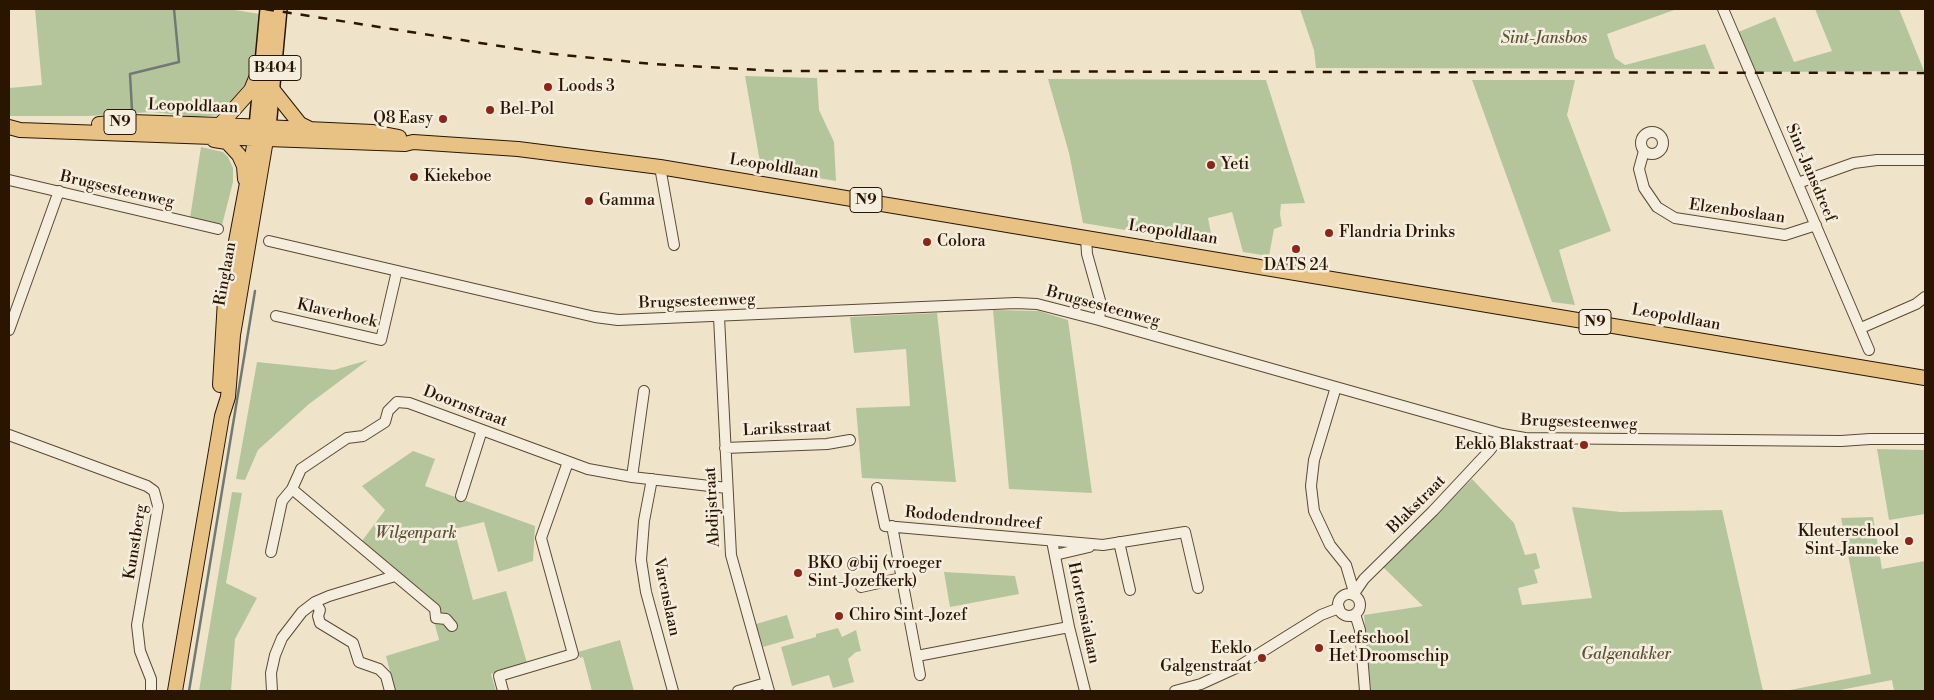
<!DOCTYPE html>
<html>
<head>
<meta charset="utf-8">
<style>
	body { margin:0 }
	#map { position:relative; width:1934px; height:700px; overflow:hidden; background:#efe4ca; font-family:"Libre Bodoni",serif }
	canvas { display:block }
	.frame { position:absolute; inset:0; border:10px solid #2a1501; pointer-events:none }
</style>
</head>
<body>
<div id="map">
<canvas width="1934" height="700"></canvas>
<div class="frame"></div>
</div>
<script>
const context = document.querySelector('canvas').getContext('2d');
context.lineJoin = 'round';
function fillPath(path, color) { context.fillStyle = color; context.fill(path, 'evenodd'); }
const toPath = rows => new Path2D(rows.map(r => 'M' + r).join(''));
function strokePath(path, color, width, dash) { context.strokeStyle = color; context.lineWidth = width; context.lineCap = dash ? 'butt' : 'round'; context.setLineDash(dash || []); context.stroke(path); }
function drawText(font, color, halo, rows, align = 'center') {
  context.font = font + ' "Libre Bodoni",serif'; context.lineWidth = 5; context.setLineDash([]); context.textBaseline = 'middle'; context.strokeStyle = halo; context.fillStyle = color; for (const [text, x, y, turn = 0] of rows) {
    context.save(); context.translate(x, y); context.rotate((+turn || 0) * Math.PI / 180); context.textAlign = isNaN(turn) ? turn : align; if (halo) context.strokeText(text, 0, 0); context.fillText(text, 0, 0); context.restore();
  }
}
const green = toPath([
	[35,9,228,9,260,14,256,71,219,115,195,117,152,112,88,116,9,116,9,88,42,85],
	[1300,9,1677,9,1607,34,1615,58,1625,65,1705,44,1715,69,1316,68,1314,50],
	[1815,9,1899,9,1924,71,1752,72,1736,33,1775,17,1794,62,1832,51],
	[745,76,817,78,819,110,834,142,836,181,761,168],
	[1048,79,1266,80,1305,203,1281,204,1280,214,1282,226,1274,229,1269,256,1243,252,1232,212,1208,218,1211,233,1210,244,1083,223,1069,153],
	[1472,80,1575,80,1567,115,1611,231,1559,250,1575,305,1552,302],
	[201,147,223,152,228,157,233,168,233,182,222,225,190,218],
	[993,310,1039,311,1068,320,1092,493,1009,489],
	[937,313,956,482,862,478,856,408,910,406,906,349,854,353,850,317],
	[368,360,309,404,258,450,245,480,236,479,257,362,334,370],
	[1877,449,1925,450,1925,514,1889,520],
	[413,451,435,459,425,486,535,526,533,561,498,572,484,522,454,529,473,600,506,591,527,663,491,674,496,691,395,691,386,656,439,640,427,595,362,541,385,510,362,486],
	[1472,479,1514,523,1525,555,1536,553,1540,568,1534,570,1538,583,1518,588,1522,605,1592,598,1572,507,1621,512,1722,510,1763,691,1371,691,1364,615,1423,606,1383,567],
	[232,492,242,493,226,583,257,598,235,639,231,691,199,691],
	[1873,517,1882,569,1925,561,1925,691,1894,691,1892,680,1835,691,1785,691,1871,674,1841,518],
	[944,572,1015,576,1019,594,950,607],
	[787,615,794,638,763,647,756,624],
	[838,628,842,637,856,630,861,651,856,652,848,659,854,682,833,688,829,675,792,686,781,647,816,637,816,634],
	[620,640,634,691,592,691,583,657,580,658,578,652]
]);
const stream = toPath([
	[132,110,130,74,179,62,174,9],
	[189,691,255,291]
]);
const minor = toPath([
	[1723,9,1869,350],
	'1641 143a11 11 0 1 1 22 0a11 11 0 1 1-22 0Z',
	[1644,151,1639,169,1644,188,1657,207,1675,218,1785,235,1816,225],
	[660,167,674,245],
	[9,180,218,229],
	[1798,183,1854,163,1877,160,1925,160],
	[1086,237,1087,254,1101,304,1099,320],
	[269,241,595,317,618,320,1016,303,1037,304,1099,320,1502,434,1525,438,1841,441,1870,439,1925,439],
	[276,316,381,340,397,271],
	[719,317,731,555,769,691],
	[1861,328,1916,304,1925,297],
	[9,330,59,191],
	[1336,387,1314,460,1311,486,1314,511,1330,545,1346,565,1354,592],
	[9,435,147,486,154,491,158,506,137,625,140,651,151,679,151,691],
	[725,448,827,444,850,440],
	[632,477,644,391],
	[652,479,644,521,641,560,646,592,673,691],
	[877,488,885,526,1103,545,1185,532,1198,588],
	[292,489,435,609,436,618,446,619,452,626],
	[461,496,482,430],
	[892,526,920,675],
	[1052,541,1069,627,1085,691],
	[1119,542,1130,590],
	[271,552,282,501,292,489,301,469,347,438,363,436,385,422,388,411,397,402,409,403,588,469,632,477,727,488],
	[1055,555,1089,547],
	[861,587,901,578],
	'1338 605a11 11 0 1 1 22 0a11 11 0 1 1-22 0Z',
	[1353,595,1364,579,1433,511,1490,450,1502,434],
	[315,602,320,610,318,616,320,623,353,643,359,662,379,669,386,676,390,691],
	[1355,614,1360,630,1365,691],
	[917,656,1069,627],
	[272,691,271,673,275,655,282,638,302,612,315,602,329,596,395,576],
	[503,691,499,676,573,654,541,538,568,462],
	[738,691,766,683],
	[1175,691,1201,684,1236,668,1321,615,1339,608]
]);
const major = toPath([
	[273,90,300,124,310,129],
	[99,124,131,122,220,125,373,132,399,137],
	[220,125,251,90,259,71],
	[9,127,20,130,405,144,413,142,518,149,660,167,1925,378],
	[214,140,227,142,239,155,244,166,245,179],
	[220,385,225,300,257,130],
	[175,691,222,416,228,397,233,335,268,128]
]);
const highway = toPath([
	[257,127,268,9],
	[268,128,279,9]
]);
const rail = toPath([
	[265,9,544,53,652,64,777,71,1925,73]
]);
const markers = [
	[548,87,5,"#8f2418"],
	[490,110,5,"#8f2418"],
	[443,119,5,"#8f2418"],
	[1211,165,5,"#8f2418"],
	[414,177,5,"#8f2418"],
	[589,201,5,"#8f2418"],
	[1329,233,5,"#8f2418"],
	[927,242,5,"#8f2418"],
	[1296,249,5,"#8f2418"],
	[1584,445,5,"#8f2418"],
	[1909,541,5,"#8f2418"],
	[798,573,5,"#8f2418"],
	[839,616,5,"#8f2418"],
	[1319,648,5,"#8f2418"],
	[1262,658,5,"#8f2418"]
];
const shields = [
	[275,68,52],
	[120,122,32],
	[866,200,32],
	[1595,322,32]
];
const shieldNames = [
	["B404",275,68],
	["N9",120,122],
	["N9",866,200],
	["N9",1595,322]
];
const parkNames = [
	["Sint-Jansbos",1544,39],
	["Wilgenpark",416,534],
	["Galgenakker",1626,655]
];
const poiNames = [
	["Loods 3",558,87],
	["Bel-Pol",500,110],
	["Q8 Easy",433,119,"right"],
	["Yeti",1221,165],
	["Kiekeboe",424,177],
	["Gamma",599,201],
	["Flandria Drinks",1339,233],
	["Colora",937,242],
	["DATS 24",1296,266,"center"],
	["Eeklo Blakstraat",1574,445,"right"],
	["Kleuterschool",1899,532,"right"],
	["Sint-Janneke",1899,550,"right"],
	["BKO @bij (vroeger",808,564],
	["Sint-Jozefkerk)",808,582],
	["Chiro Sint-Jozef",849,616],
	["Leefschool",1329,639],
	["Het Droomschip",1329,657],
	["Eeklo",1252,649,"right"],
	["Galgenstraat",1252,667,"right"]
];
const streetNames = [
	["Leopoldlaan",193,107,2],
	["Leopoldlaan",774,167,9],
	["Sint-Jansdreef",1810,173,67],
	["Brugsesteenweg",117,190,13],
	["Elzenboslaan",1737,212,8],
	["Leopoldlaan",1173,233,9],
	["Ringlaan",226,274,-80],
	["Brugsesteenweg",697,302,-2],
	["Brugsesteenweg",1103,307,15],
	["Klaverhoek",337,314,13],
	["Leopoldlaan",1676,318,10],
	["Doornstraat",465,407,21],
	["Brugsesteenweg",1579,423,2],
	["Lariksstraat",787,429,-3],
	["Blakstraat",1417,505,-45],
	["Abdijstraat",713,507,-93],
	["Rododendrondreef",973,519,5],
	["Kunstberg",136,542,-81],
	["Varenslaan",666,597,78],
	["Hortensialaan",1083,613,78]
];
fillPath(green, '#b4c59b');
strokePath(stream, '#717975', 2.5);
strokePath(minor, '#5b4933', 12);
strokePath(major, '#2a1501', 16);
strokePath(highway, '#2a1501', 18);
strokePath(minor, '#f5eddd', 10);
strokePath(major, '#e8c285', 14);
strokePath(highway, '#e8c285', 15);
strokePath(rail, '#2a1501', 2.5, [9, 9]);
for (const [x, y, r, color] of markers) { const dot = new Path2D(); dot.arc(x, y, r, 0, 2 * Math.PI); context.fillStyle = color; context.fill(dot); strokePath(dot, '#f5eddd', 2); }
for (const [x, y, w] of shields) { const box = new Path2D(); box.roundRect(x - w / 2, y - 12.5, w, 25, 4); context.fillStyle = '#f5eddd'; context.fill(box); strokePath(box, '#2a1501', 1); }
drawText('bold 15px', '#2a1501', null, shieldNames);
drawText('italic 16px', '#5a5337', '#f5eddd', parkNames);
drawText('16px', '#2a1501', '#f5eddd', poiNames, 'left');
drawText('16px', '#2a1501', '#f5eddd', streetNames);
</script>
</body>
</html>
